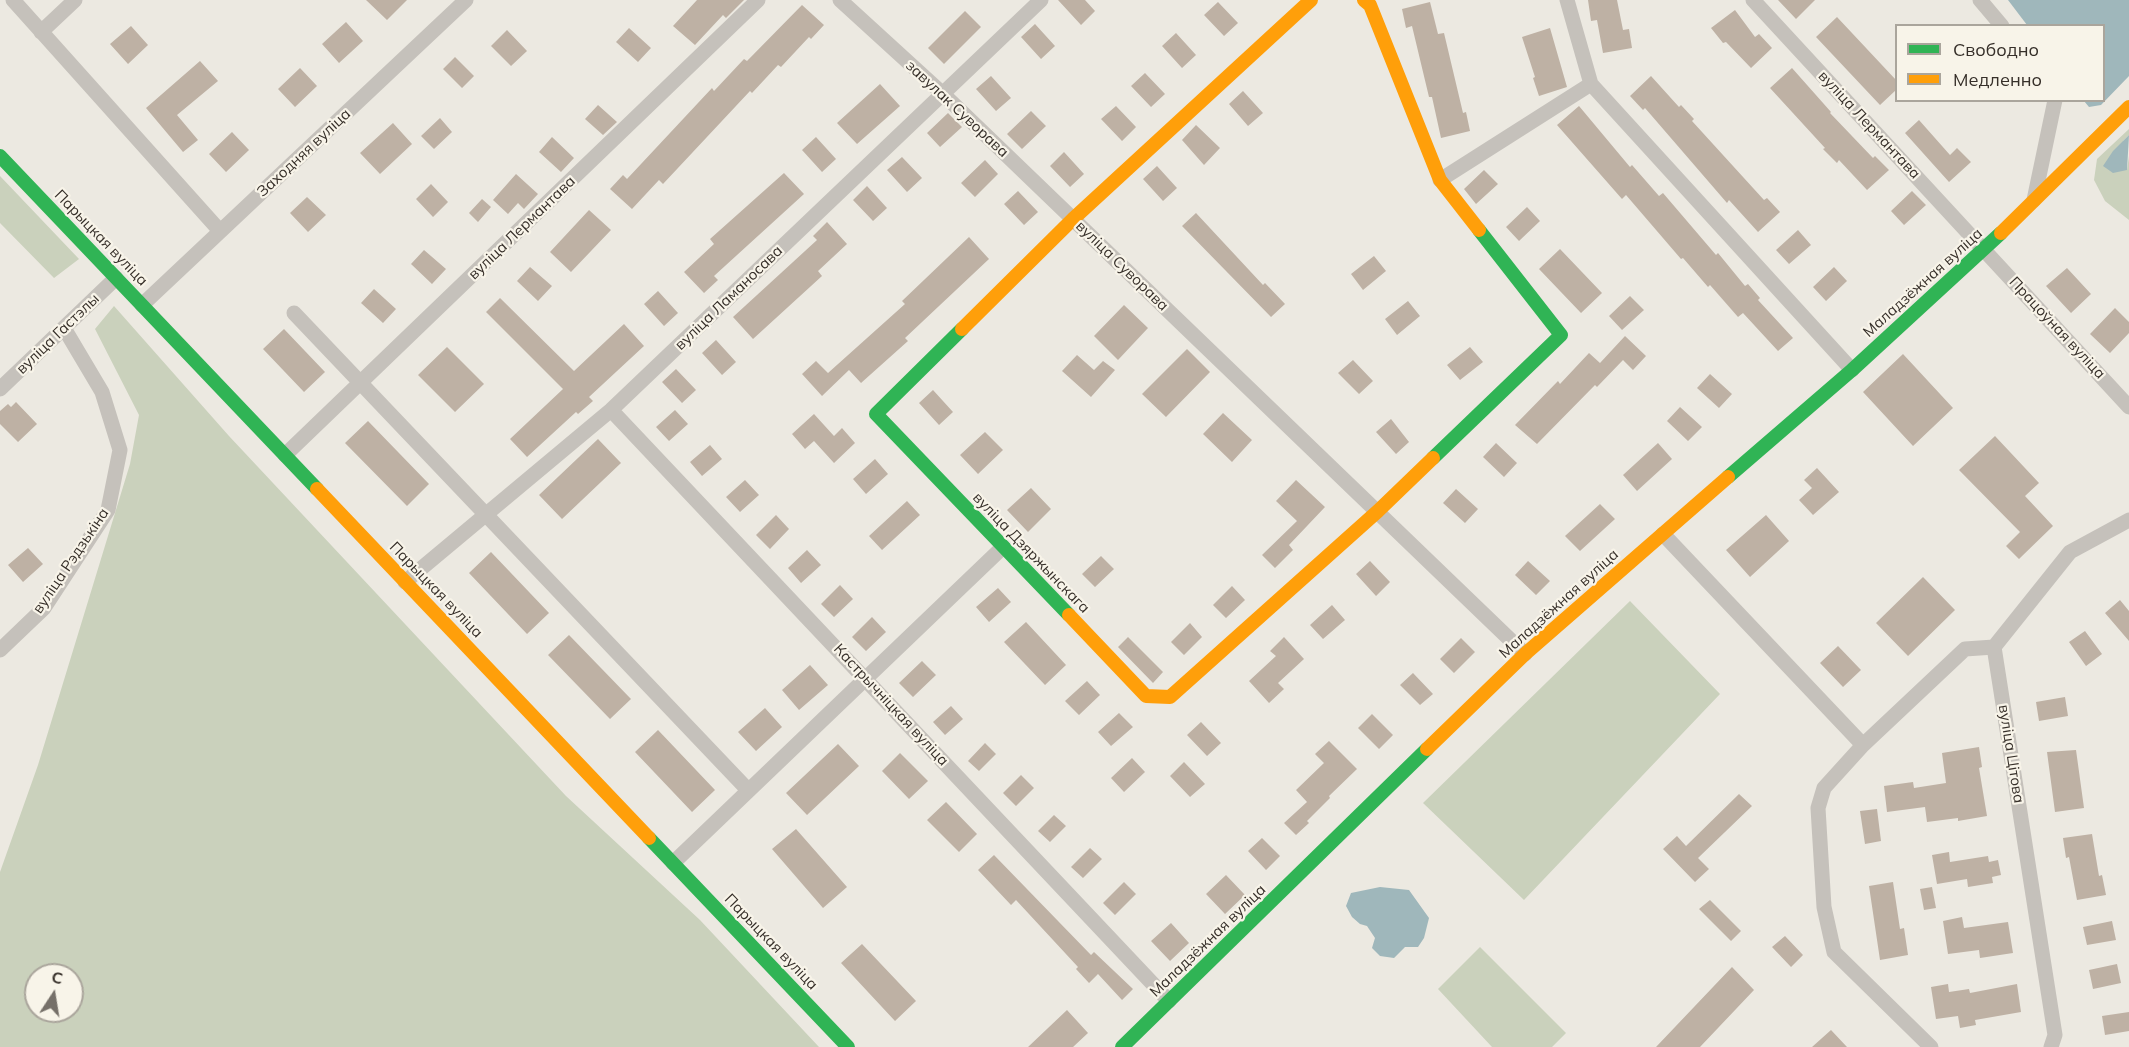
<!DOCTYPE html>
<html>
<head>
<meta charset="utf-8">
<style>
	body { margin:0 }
	#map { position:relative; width:2129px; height:1047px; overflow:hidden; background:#ece9e1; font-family:Mulish,sans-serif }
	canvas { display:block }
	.legend { position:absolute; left:1895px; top:24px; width:210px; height:78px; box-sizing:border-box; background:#f8f4e9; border:2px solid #aaa59c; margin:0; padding:8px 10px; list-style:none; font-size:18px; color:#362f29 }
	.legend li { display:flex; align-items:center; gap:12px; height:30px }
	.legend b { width:30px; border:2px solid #aaa59c }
	.north { position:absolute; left:24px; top:963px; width:60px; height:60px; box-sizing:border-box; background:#f8f4e9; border:2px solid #aaa59c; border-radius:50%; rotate:12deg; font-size:16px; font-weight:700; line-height:24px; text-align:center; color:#362f29 }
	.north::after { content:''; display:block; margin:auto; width:21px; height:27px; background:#767069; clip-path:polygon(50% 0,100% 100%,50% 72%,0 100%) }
</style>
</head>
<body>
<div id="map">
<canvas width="2129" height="1047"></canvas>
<ul class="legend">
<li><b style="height:8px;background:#30b455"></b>Свободно</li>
<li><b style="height:8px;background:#ff9f0a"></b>Медленно</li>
</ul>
<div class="north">С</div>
</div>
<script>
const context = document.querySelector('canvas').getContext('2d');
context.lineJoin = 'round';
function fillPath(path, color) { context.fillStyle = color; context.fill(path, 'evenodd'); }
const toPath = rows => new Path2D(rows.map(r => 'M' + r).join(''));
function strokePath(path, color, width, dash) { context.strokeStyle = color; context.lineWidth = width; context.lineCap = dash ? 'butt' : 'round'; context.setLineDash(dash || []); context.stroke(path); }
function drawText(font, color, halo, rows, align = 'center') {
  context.font = font + ' Mulish,sans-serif'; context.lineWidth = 4.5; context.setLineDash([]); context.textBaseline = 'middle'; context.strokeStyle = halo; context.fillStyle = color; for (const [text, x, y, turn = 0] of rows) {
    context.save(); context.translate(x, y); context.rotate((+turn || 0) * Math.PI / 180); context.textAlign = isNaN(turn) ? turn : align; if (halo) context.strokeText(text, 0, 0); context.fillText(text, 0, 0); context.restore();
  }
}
const green = toPath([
	[2129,129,2129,135,2123,141,2127,170,2129,156,2129,220,2105,201,2094,180,2097,159],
	[0,176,79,259,54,278,0,223],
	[114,306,229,436,566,796,700,920,819,1047,0,1047,0,872,38,765,130,464,139,415,95,329],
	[36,975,72,975,72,1011,36,1011],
	[1630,601,1720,694,1524,900,1423,803],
	[1480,947,1566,1033,1552,1047,1492,1047,1438,989]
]);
const water = toPath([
	[2008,0,2129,0,2129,76,2101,105,2089,107,2084,101,2104,100,2104,26,2027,25],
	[2129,135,2127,170,2113,173,2103,166,2113,151],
	[1380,887,1409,890,1429,918,1424,938,1418,947,1405,947,1394,958,1380,956,1372,948,1375,938,1367,926,1360,924,1352,917,1346,906,1351,893]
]);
const building = toPath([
	[366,0,407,0,387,20],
	[697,0,744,0,726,18,723,15,695,45,673,26],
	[1058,0,1085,0,1095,11,1081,25],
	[1588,0,1617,0,1623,30,1629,29,1632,48,1603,53,1597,20,1591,21],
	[1778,0,1815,0,1796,19],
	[1218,2,1238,23,1224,36,1204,15],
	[1430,2,1438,34,1444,33,1463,113,1466,112,1470,131,1441,138,1432,97,1429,97,1412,26,1406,28,1402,9],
	[802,5,824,25,811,39,809,37,781,67,778,65,752,93,750,91,663,184,659,180,632,209,610,189,623,175,627,179,712,88,714,91,744,59,747,61],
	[1735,10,1755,37,1759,34,1772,48,1751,68,1726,42,1723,43,1711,28],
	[965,11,981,27,944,64,928,48],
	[1837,17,1896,80,1896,90,1880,105,1816,37],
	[346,22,363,41,339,63,322,44],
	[1035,24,1055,46,1041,59,1021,37],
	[131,26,148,45,128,64,110,44],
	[629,28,651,48,638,62,616,42],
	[1550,28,1567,87,1539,96,1533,78,1535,77,1522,37],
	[507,30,527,51,511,66,491,46],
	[1176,33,1196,55,1182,68,1162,46],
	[455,57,474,76,462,88,443,69],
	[200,61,218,81,177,115,198,140,183,152,146,108],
	[300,68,317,86,295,107,278,89],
	[1792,68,1831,112,1830,113,1873,158,1875,156,1889,170,1867,190,1839,160,1837,163,1823,149,1825,148,1770,88],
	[1145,73,1165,94,1151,107,1131,86],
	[991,76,1011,98,996,111,976,89],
	[1651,76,1679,107,1681,105,1694,119,1692,121,1764,200,1767,198,1780,212,1758,232,1729,200,1727,203,1645,108,1643,110,1630,96],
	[880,84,900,106,857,144,837,123],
	[1243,91,1263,113,1248,126,1229,104],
	[598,105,617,122,603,135,585,119],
	[1116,106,1136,127,1122,141,1101,119],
	[1579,106,1630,167,1632,165,1659,196,1663,193,1716,255,1718,253,1745,286,1748,284,1760,298,1758,300,1793,338,1778,351,1743,313,1738,317,1710,285,1708,287,1683,258,1681,259,1626,195,1622,199,1557,125],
	[1031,111,1046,126,1022,149,1007,134],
	[948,113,962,127,940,147,927,133],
	[440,118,452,132,434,149,421,136],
	[1919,120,1950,155,1957,148,1971,162,1949,182,1905,133],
	[393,123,412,144,380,174,360,153],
	[1196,125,1220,148,1204,165,1182,140],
	[232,132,249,150,226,172,209,154],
	[552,137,574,158,561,172,539,152],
	[816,137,836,159,822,172,802,150],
	[1064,152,1084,174,1070,187,1050,166],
	[902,157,922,178,907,192,887,170],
	[985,160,998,174,975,197,961,183],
	[1157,166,1177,188,1163,201,1143,179],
	[1484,170,1498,184,1476,204,1464,189],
	[784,173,804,194,714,276,718,280,704,293,684,272,714,244,710,239],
	[516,174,538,194,524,209,518,203,508,214,493,200],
	[431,184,448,202,433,217,416,199],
	[867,186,887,208,873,221,853,200],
	[1018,191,1038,212,1024,225,1004,204],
	[1912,191,1926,205,1904,225,1891,211],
	[307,197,326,215,308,232,290,213],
	[482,199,491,207,478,222,469,213],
	[1527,207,1540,221,1519,241,1506,227],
	[589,210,611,230,571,272,550,252],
	[1196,213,1263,285,1265,283,1285,304,1271,317,1182,226],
	[827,222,847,244,818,271,822,276,753,339,733,317,817,240,813,236],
	[1798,230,1811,245,1789,264,1776,250],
	[969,237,989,259,905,338,908,341,861,383,849,370,822,396,802,374,816,361,828,373,905,304,902,301],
	[1560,249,1602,293,1581,313,1539,269],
	[424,250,446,269,432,284,411,264],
	[1374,256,1386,271,1363,290,1351,274],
	[530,267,552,286,538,301,517,281],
	[1834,267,1847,281,1826,301,1813,287],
	[2067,268,2091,294,2071,313,2046,286],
	[374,289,396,309,383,323,361,303],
	[658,291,678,313,664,326,644,304],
	[1630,296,1644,310,1622,330,1609,316],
	[500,298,574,371,624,324,644,346,589,397,593,401,578,414,576,412,527,457,510,439,563,389,486,312],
	[1408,301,1420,316,1397,335,1385,319],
	[1124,305,1148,328,1118,360,1094,336],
	[2115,308,2129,322,2129,333,2110,353,2090,334],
	[284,329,325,372,304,392,263,349],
	[1625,336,1646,356,1633,370,1623,360,1597,387,1595,385,1537,444,1515,425,1558,381,1560,384,1589,353,1600,363],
	[716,340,736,362,722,375,702,353],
	[447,347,484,384,455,412,418,375],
	[1470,347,1483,362,1460,380,1447,365],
	[1187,349,1210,372,1166,417,1142,394],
	[1903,354,1953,408,1913,446,1863,392],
	[1077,355,1094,370,1103,361,1115,370,1091,397,1062,371],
	[1353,360,1373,381,1359,394,1338,373],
	[676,369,696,390,682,403,662,382],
	[1710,374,1732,394,1719,408,1697,388],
	[933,390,953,412,939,425,919,403],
	[16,402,37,424,18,442,0,424,0,411,8,404,11,407],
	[1680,407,1702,427,1688,441,1667,421],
	[675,410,688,424,669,441,656,427],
	[1223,413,1252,440,1232,462,1203,434],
	[814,414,834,436,842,428,855,443,834,463,814,441,805,449,792,434],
	[1391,419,1409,442,1396,454,1376,432],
	[368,421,429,484,407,506,345,443],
	[985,432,1003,450,978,474,960,455],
	[1995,436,2039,483,2025,496,2053,526,2019,559,2006,546,2020,532,1959,470],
	[598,439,621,463,562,519,539,495],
	[1496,443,1517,463,1504,477,1483,457],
	[1658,443,1672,459,1637,491,1623,475],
	[710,445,722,459,702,476,690,462],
	[875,459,888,474,866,494,853,479],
	[1817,468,1839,492,1813,515,1799,500,1812,488,1804,480],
	[745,480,759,495,740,512,726,497],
	[1296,480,1325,507,1289,545,1293,550,1275,568,1262,555,1297,521,1276,501],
	[1031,488,1051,509,1028,532,1007,510],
	[1456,489,1478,509,1465,523,1443,503],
	[907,501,920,515,882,550,869,536],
	[1600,504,1615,519,1580,551,1565,536],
	[776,515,789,529,770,549,756,535],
	[1766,515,1789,541,1750,577,1726,550],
	[28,548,43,564,23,582,8,565],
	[807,550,821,565,801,583,788,568],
	[491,552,549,613,527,634,469,573],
	[1101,556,1114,569,1095,587,1082,574],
	[1370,561,1390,582,1376,596,1356,574],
	[1528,561,1550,581,1536,595,1515,575],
	[1923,577,1955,610,1908,656,1876,623],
	[840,585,853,599,834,617,821,604],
	[1232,586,1245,600,1226,618,1213,605],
	[998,588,1011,602,989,622,976,607],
	[2120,600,2129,611,2129,641,2105,613],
	[1332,605,1345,620,1323,639,1310,625],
	[872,617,886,632,866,651,852,637],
	[1026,622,1066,665,1045,685,1004,642],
	[1190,623,1202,637,1184,655,1171,642],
	[2085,631,2102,654,2086,666,2069,642],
	[569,635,631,699,610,719,548,655],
	[1128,637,1163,672,1153,683,1118,647],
	[1284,637,1304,659,1278,683,1284,689,1269,703,1249,681,1276,656,1270,651],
	[1461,638,1475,652,1454,673,1440,659],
	[1838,646,1861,670,1843,687,1820,663],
	[922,661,936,675,913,697,899,683],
	[810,665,828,685,799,710,782,690],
	[1413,673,1433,694,1420,705,1400,685],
	[1087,681,1100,695,1079,715,1065,701],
	[2065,697,2068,716,2039,721,2036,702],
	[951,706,963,719,945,735,933,722],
	[765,708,782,727,756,751,738,732],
	[1119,713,1133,727,1111,746,1098,732],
	[1372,714,1393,735,1379,749,1358,728],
	[1201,722,1221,743,1207,756,1187,735],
	[658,730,715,790,692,812,635,752],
	[1329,741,1357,769,1329,796,1330,798,1307,821,1309,823,1296,835,1284,823,1307,802,1296,790,1324,763,1315,754],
	[985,743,996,754,979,771,968,761],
	[838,744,859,766,807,815,786,793],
	[1979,747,1982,767,1979,768,1987,816,1958,821,1958,818,1927,822,1925,807,1887,812,1884,786,1913,782,1914,788,1946,783,1942,753],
	[2076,750,2084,808,2055,812,2047,752],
	[900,753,928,781,909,799,882,771],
	[1132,758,1145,772,1124,792,1111,778],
	[1184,762,1205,784,1190,797,1170,776],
	[1021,775,1034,788,1016,806,1003,793],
	[1739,794,1752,806,1698,858,1709,869,1695,882,1663,849,1677,836,1686,846],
	[946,802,977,834,959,852,927,820],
	[1877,809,1881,841,1865,844,1860,811],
	[1054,815,1066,826,1050,842,1038,831],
	[796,829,847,887,823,908,772,849],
	[2092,834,2099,876,2102,875,2106,895,2077,900,2069,857,2066,858,2063,838],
	[1262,838,1280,856,1266,870,1248,851],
	[1090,848,1102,859,1083,878,1071,867],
	[1949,852,1950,862,1988,856,1989,862,1998,860,2001,875,1992,877,1993,883,1968,887,1967,879,1937,884,1932,855],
	[994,855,1091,955,1094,952,1133,989,1122,1000,1098,974,1089,983,1076,969,1078,967,1016,900,1011,905,978,870],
	[1226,875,1245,895,1225,914,1206,894],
	[1124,882,1136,894,1115,915,1103,903],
	[1893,882,1900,929,1904,928,1908,955,1880,960,1869,886],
	[1932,887,1936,908,1924,910,1920,889],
	[1710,900,1741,931,1731,941,1699,909],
	[1962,917,1964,928,2008,922,2013,953,1980,958,1979,950,1948,954,1943,921],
	[2112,921,2116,940,2087,945,2083,927],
	[1171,923,1189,943,1170,961,1151,941],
	[1785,936,1803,955,1791,967,1772,947],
	[862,944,916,1001,895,1021,841,963],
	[2117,964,2121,983,2093,989,2089,970],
	[1732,967,1754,990,1700,1047,1656,1047],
	[1948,984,1949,992,1969,989,1970,993,2017,984,2021,1012,1975,1020,1976,1025,1960,1028,1958,1016,1936,1019,1931,987],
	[1067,1010,1088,1033,1073,1047,1028,1047],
	[2129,1012,2129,1031,2105,1035,2102,1016],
	[1831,1030,1847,1047,1812,1047]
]);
const street = toPath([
	[13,0,220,231],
	[840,0,943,94,1525,654],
	[1567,0,1591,84,1852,370],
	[1753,0,2129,407],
	[1980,0,2002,26],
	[41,32,75,0],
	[1440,180,1591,84],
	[2034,200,2055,100],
	[142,305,466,0],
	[294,313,748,790],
	[0,389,116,278],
	[611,410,1169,1001],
	[285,455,758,0],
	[1663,534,1863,745],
	[405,582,611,410,1041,0],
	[0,650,44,608,108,510,120,450,102,392,64,328],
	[673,863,1003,547],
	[1931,1047,1834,952,1824,907,1818,808,1824,788,1863,745,1965,649,1994,647],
	[2051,1047,2055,1035,1994,647,2070,552,2129,520]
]);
const fast = toPath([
	[0,156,317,489],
	[962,329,876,414,1069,615],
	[1433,458,1561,335,1479,230],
	[1728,477,1852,370,2001,233],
	[649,838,848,1047],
	[1122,1047,1427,749]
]);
const slow = toPath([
	[1364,0,1370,5,1440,180,1479,230],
	[2001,233,2129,107],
	[962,329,1073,219,1311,0],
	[317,489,649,838],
	[1069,615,1146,696,1170,697,1378,511,1433,458],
	[1427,749,1525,654,1728,477]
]);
const streetNames = [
	["завулак Суворава",957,109,43],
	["вуліца Лермантава",1869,125,47],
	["Заходняя вуліца",304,153,-43],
	["вуліца Лермантава",522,228,-44],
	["Парыцкая вуліца",101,238,46],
	["вуліца Суворава",1122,266,44],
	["Маладзёжная вуліца",1923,283,-42],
	["вуліца Ламаносава",729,298,-44],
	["Працоўная вуліца",2057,328,47],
	["вуліца Гастэлы",58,334,-44],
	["вуліца Дзяржынскага",1031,553,46],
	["вуліца Рэдзькіна",71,561,-56],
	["Парыцкая вуліца",436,590,46],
	["Маладзёжная вуліца",1559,604,-42],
	["Кастрычніцкая вуліца",891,705,47],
	["вуліца Цітова",2011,754,81],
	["Маладзёжная вуліца",1208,941,-44],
	["Парыцкая вуліца",771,942,46]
];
fillPath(green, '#cad1bc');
fillPath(water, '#9fb7bb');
fillPath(building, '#beb1a4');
strokePath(street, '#c5c1bb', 15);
strokePath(fast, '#30b455', 14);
strokePath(slow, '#ff9f0a', 14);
drawText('15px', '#362f29', '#f8f4e9', streetNames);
</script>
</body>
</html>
